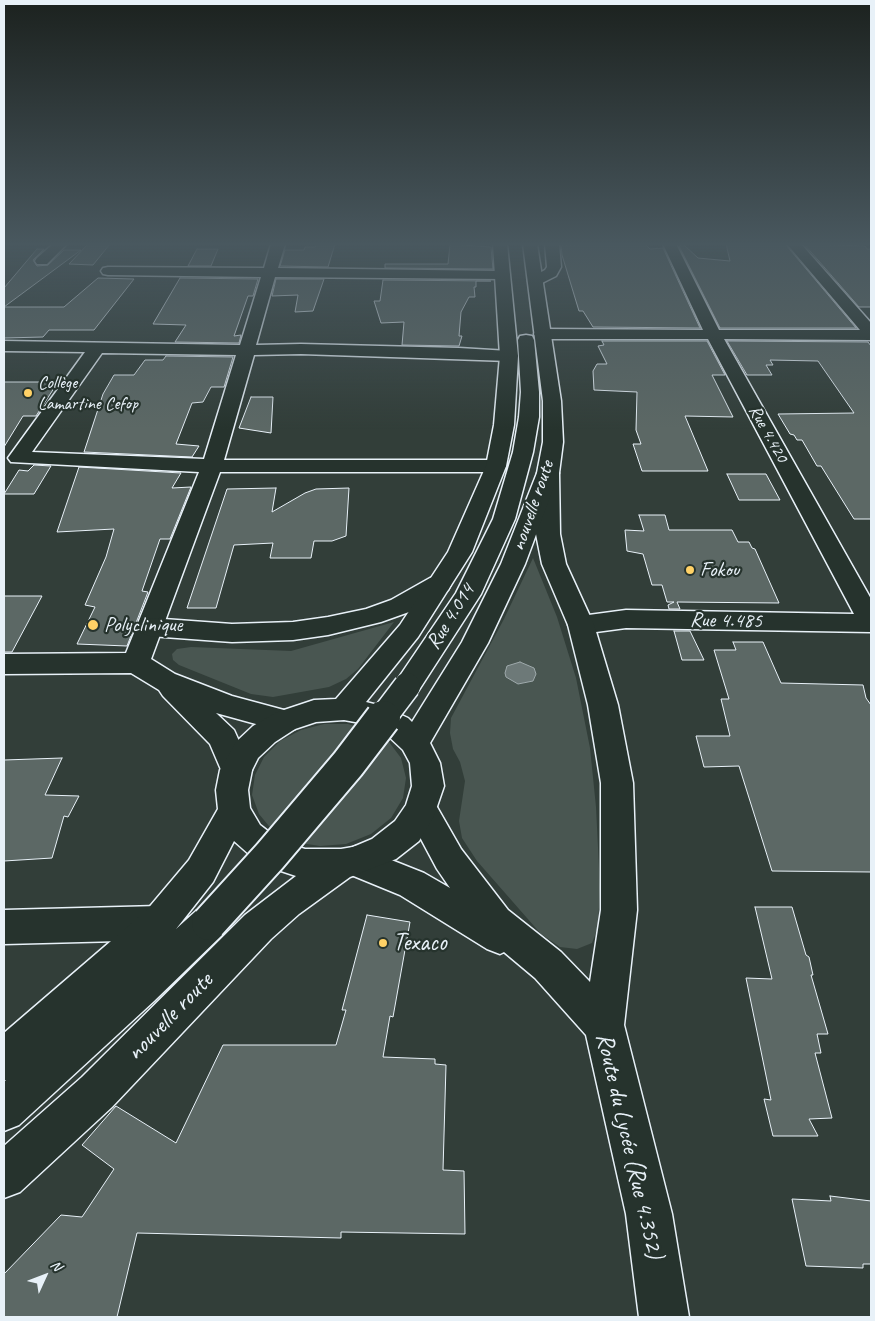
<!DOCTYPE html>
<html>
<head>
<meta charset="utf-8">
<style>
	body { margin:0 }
	#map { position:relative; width:875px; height:1321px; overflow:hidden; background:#323e39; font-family:Caveat,sans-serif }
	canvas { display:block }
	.frame { position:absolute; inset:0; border:5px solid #e8f1f8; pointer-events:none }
	.north { position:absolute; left:20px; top:1251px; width:50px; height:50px; -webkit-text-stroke:4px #26332d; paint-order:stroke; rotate:47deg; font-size:14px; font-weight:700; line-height:20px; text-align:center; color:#e8f1f8 }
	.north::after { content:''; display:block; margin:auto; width:18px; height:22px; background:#e8f1f8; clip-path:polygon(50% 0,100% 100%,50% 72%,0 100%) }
</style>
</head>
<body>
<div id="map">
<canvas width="875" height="1321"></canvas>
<div class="frame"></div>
<div class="north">N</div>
</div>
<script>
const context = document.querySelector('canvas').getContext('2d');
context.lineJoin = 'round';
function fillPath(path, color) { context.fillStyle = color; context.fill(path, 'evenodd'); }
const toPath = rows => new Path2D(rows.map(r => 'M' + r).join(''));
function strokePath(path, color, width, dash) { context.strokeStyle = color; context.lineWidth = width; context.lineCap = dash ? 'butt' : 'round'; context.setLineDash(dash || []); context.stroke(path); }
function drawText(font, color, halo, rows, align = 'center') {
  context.font = font + ' Caveat,sans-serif'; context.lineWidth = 4.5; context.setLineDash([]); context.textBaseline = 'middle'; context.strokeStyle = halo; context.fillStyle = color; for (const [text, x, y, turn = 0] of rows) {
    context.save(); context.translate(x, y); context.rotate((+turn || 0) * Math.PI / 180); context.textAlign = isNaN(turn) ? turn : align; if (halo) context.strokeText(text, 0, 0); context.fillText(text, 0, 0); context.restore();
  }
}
const green = toPath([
	[533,558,557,617,576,678,590,748,596,807,600,888,598,927,592,943,577,949,560,947,541,934,477,861,462,838,459,821,465,781,460,762,453,749,450,733,451,718,504,619],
	[394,622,358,669,346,679,329,687,273,697,251,694,179,665,173,660,172,654,177,649,191,647,291,651],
	[324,724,348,724,370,731,389,742,401,758,406,778,403,798,391,818,371,834,346,844,320,846,294,842,273,831,259,814,252,795,255,775,264,757,280,741,301,730]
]);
const water = toPath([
	[520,662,534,668,536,674,533,681,518,684,506,677,505,673,507,666,520,662]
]);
const building = toPath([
	[88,244,110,244,93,265,69,264,88,244],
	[317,244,335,244,328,267,280,266,285,250,304,250,305,247,315,247,317,244],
	[450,244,491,247,493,269,385,268,385,264,448,264,450,244],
	[645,244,650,249,663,248,700,328,593,327,583,311,579,311,562,255,561,245,645,244],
	[683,244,698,258,730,261,726,244,785,244,856,328,720,328,679,246,683,244],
	[804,244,865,246,867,249,871,249,871,307,859,307,804,244],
	[37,249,44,249,33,260,37,266,48,265,64,250,81,250,4,307,64,307,98,278,134,279,94,330,49,330,43,337,4,338,4,288,37,249],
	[197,249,218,249,211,266,188,266,197,249],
	[180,278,258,279,253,296,248,296,234,336,241,335,239,343,175,342,186,325,153,324,180,278],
	[276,279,324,279,313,311,295,312,298,295,272,296,276,279],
	[383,280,491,281,476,281,476,287,474,287,475,297,469,297,461,312,459,336,462,336,459,346,402,345,404,322,381,323,374,301,380,301,383,280],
	[602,341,707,341,725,375,712,375,733,417,685,416,708,471,642,471,633,444,641,444,636,430,637,392,594,390,593,371,597,364,607,364,598,346,604,345,602,341],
	[727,341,868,342,871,346,871,519,854,519,821,466,817,466,802,440,797,440,794,435,790,434,778,414,854,413,818,361,770,360,773,365,766,365,772,375,747,375,727,341],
	[166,356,233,357,224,387,211,387,203,402,192,403,176,444,199,446,192,457,84,452,103,394,114,375,134,375,145,360,163,360,166,356],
	[4,382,58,382,36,416,23,416,4,447,4,382],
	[251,397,273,397,271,433,239,428,251,397],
	[34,465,51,466,34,494,4,494,19,470,28,471,34,465],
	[79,467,181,473,172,488,191,487,170,539,160,539,142,591,148,592,127,646,77,644,95,607,85,605,106,557,114,529,57,532,79,467],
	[727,474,766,474,780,500,739,500,727,474],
	[276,488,272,512,305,493,316,489,349,488,346,536,332,541,314,541,311,558,270,558,273,543,234,545,216,608,187,608,227,489,276,488],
	[639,515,665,515,669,530,732,530,738,542,749,542,752,548,755,549,779,603,677,602,680,609,669,609,668,605,674,602,667,602,662,585,652,585,643,554,627,551,625,530,644,531,639,515],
	[4,596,42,596,12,652,4,652,4,596],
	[674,631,690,631,704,660,682,660,674,631],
	[733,642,763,642,781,683,863,685,866,698,871,705,871,872,772,871,739,766,704,767,696,736,730,736,721,699,729,699,714,650,736,650,733,642],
	[62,758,45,795,79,796,68,817,64,816,52,858,4,861,4,760,62,758],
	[755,907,792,907,806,955,809,957,813,975,811,975,828,1034,817,1034,821,1053,815,1053,832,1118,809,1119,818,1136,773,1136,764,1099,771,1100,746,978,772,979,755,907],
	[367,915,410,922,393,1017,390,1016,383,1057,435,1059,435,1064,446,1065,443,1170,464,1171,465,1234,341,1232,341,1238,137,1233,117,1317,4,1317,4,1274,61,1215,82,1217,114,1169,82,1145,116,1106,176,1143,223,1045,336,1045,346,1010,342,1010,367,915],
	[830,1196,871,1201,871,1264,863,1264,863,1268,806,1266,792,1199,831,1201,830,1196]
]);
const minor = toPath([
	[53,244,67,244,47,264,37,264,35,261,37,258,53,244],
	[271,244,285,244,278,268,502,271,507,272,509,275,507,278,502,279,275,277,256,345,301,344,459,348,509,351,515,352,518,356,515,360,509,361,301,354,254,355,224,460,496,460,503,462,506,466,503,470,496,472,220,472,151,659,175,674,232,696,295,713,300,721,295,729,285,732,216,713,234,730,252,770,247,779,236,782,225,779,210,744,163,696,159,690,131,673,4,674,4,654,126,653,199,472,11,462,8,458,85,352,4,351,4,341,240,345,261,277,108,275,103,274,101,271,103,268,108,267,264,268,271,244],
	[102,353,236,355,204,459,32,452,102,353],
	[545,244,559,244,561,267,556,276,540,284,530,284,528,281,530,278,545,270,547,267,545,244],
	[663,244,676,244,719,330,860,330,787,244,801,244,871,323,871,340,724,339,871,599,871,632,626,628,581,634,572,631,568,625,572,619,581,616,626,610,854,614,708,339,542,339,536,337,534,334,536,331,542,329,703,330,663,244],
	[159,906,172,911,177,923,172,935,159,940,4,944,4,910,159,906]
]);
const major = toPath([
	[548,467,555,469,559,473,560,534,566,564,594,625,618,705,633,783,637,910,624,1025,672,1214,689,1317,639,1317,626,1214,586,1035,535,978,504,952,500,954,487,949,400,895,344,872,339,861,344,850,356,846,424,873,450,888,437,869,405,809,409,800,421,796,433,800,461,849,508,910,561,952,590,982,601,910,601,783,588,705,568,625,542,564,536,534,537,473,541,469,548,467],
	[439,576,448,578,451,584,448,590,409,612,381,622,328,635,293,640,232,642,150,636,141,633,137,627,141,621,150,618,232,624,293,622,328,617,366,609,391,600,430,578,439,576]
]);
const highway = toPath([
	[493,244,507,244,518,356,514,425,506,466,472,552,418,637,366,702,382,706,408,718,412,722,462,642,501,564,537,473,543,442,543,401,523,244,537,244,561,401,563,442,559,473,525,564,488,643,430,743,440,763,444,786,433,818,419,841,396,859,350,877,299,914,271,939,112,1107,20,1192,4,1198,4,1146,82,1077,245,915,296,876,260,864,234,841,213,882,176,929,196,911,209,906,222,911,227,923,222,935,154,1001,19,1125,4,1131,4,1082,6,1080,4,1080,4,1033,146,911,189,860,218,809,216,790,220,770,236,742,253,726,275,713,314,700,336,699,400,625,448,552,486,466,494,425,500,356,493,244],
	[344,720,366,724,386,734,403,750,410,763,412,786,406,805,395,821,372,839,353,847,341,849,305,849,282,842,260,825,250,808,248,790,252,770,258,758,275,742,295,729,316,722,344,720],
	[526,335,532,336,534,340,539,392,539,417,533,452,515,519,481,594,417,693,407,696,397,693,393,686,456,593,493,519,513,452,519,417,521,392,518,340,520,336,526,335]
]);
const highwayBridgeFar1 = toPath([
	[382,719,407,686]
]);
const highwayBridge = toPath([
	[209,923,270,856,348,764,383,718]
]);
const markers = [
	[28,393,5,"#ffd166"],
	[690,570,5,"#ffd166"],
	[93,625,6,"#ffd166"],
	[383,943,5,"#ffd166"]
];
const farPoinames = [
	["Collège",38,383],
	["Lamartine Cefop",38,404]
];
const farStreetnames = [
	["Rue 4.420",768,434,61]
];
const streetNames = [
	["nouvelle route",533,506,-71],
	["Rue 4.014",451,617,-58],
	["Rue 4.485",726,621,1]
];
const poiNames = [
	["Fokou",700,570],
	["Polyclinique",104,625]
];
const nearPoinames = [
	["Texaco",393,943]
];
const nearStreetnames = [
	["nouvelle route",170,1017,-46],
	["Route du Lycée (Rue 4.352)",629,1146,77]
];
fillPath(green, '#495651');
fillPath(water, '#6d7978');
strokePath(water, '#9ea9ab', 1);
fillPath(building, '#5c6865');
strokePath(building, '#e8f1f8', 1);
strokePath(minor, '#e8f1f8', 3);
strokePath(major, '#e8f1f8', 3);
strokePath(highway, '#e8f1f8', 3);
fillPath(minor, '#26332d');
fillPath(major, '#26332d');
fillPath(highway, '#26332d');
strokePath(highwayBridgeFar1, '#e8f1f8', 29, []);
strokePath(highwayBridge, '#e8f1f8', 38, []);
strokePath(highwayBridgeFar1, '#26332d', 26);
strokePath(highwayBridge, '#26332d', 34);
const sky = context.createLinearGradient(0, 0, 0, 429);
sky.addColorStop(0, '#1c221f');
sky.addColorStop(0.57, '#49585f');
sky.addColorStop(1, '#49585f00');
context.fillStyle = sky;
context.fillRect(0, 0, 875, 429);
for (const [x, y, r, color] of markers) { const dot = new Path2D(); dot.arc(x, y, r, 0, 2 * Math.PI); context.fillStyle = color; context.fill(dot); strokePath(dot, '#26332d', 2); }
drawText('18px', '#e8f1f8', '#26332d', farPoinames, 'left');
drawText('18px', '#e8f1f8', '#26332d', farStreetnames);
drawText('21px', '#e8f1f8', '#26332d', streetNames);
drawText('21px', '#e8f1f8', '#26332d', poiNames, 'left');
drawText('25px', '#e8f1f8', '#26332d', nearPoinames, 'left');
drawText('25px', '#e8f1f8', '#26332d', nearStreetnames);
</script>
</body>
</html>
